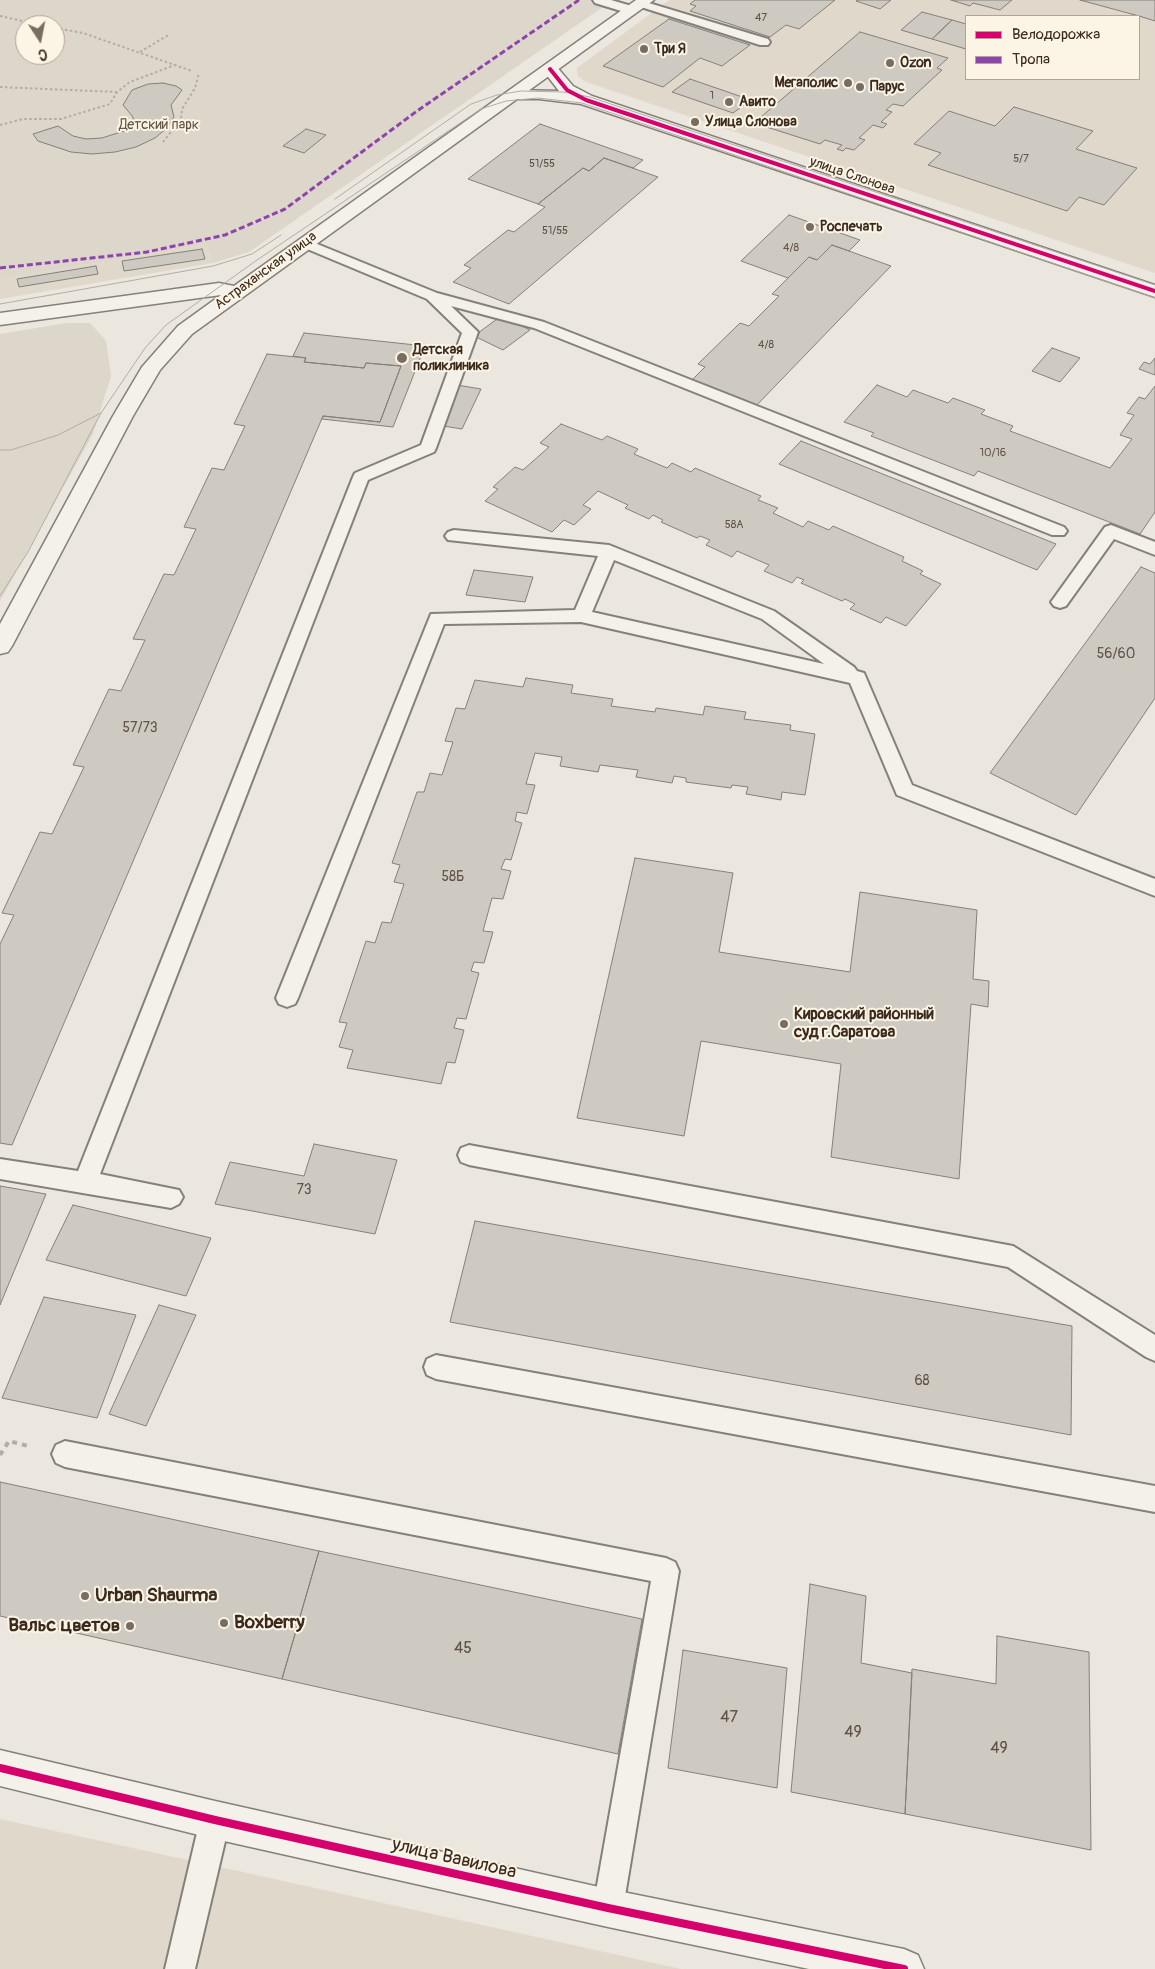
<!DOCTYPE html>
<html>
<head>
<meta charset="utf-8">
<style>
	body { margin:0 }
	#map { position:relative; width:1155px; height:1969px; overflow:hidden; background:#ebe7de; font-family:Pangolin,sans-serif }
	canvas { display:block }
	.legend { position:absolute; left:965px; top:15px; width:175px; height:65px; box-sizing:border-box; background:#fcf5e5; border:1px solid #afa495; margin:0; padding:6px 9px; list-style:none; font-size:15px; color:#3b2a1e }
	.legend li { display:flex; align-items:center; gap:10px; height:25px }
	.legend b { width:25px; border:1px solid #afa495 }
	.north { position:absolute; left:15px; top:15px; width:50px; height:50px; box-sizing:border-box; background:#fcf5e5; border:1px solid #afa495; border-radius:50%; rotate:169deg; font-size:14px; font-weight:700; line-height:20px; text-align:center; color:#3b2a1e }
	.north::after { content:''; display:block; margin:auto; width:18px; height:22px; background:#796c61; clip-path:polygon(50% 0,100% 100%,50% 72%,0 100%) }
</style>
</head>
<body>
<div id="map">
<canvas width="1155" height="1969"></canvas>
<ul class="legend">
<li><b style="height:6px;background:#d6006c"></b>Велодорожка</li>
<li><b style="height:6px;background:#8e44ad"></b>Тропа</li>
</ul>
<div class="north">С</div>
</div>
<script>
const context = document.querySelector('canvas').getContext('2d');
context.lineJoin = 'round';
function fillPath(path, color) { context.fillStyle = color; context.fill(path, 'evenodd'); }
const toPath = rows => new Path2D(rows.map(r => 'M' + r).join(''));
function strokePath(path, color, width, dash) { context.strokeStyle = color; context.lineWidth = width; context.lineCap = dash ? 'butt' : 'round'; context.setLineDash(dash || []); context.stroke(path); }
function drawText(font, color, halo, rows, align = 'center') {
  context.font = font + ' Pangolin,sans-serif'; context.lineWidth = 4; context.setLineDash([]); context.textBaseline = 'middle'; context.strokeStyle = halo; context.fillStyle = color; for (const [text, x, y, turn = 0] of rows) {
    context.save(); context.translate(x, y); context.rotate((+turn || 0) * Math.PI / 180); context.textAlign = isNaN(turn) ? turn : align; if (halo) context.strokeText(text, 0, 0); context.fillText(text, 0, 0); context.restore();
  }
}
const built = toPath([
	[669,0,1155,0,1155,273,586,82,578,76,577,68],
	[966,16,1139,16,1139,79,966,79],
	[206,244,213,263,0,299,0,279],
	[0,1819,279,1880,681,1969,0,1969]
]);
const green = toPath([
	[0,0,613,0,249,252,213,263,206,244,0,279],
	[25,25,55,25,55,55,25,55],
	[67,323,90,323,106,341,111,376,93,434,0,601,0,334]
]);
const building = toPath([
	[695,0,835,0,799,29,786,25,770,37,690,11,696,6,690,4,695,0],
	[858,0,891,0,880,9,856,1,858,0],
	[951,0,1012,0,1000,10,973,3,970,6,951,0],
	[1080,0,1155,0,1155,21,1139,16,1080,0],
	[922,12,952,20,932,39,901,30,922,12],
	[669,19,750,45,722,66,700,58,663,87,603,66,669,19],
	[952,20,966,24,966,49,932,39,952,20],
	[860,32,948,58,937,68,942,70,903,106,893,104,886,110,892,112,881,122,887,124,883,128,873,125,859,138,865,140,854,150,846,148,843,151,837,149,842,145,825,140,820,144,754,123,860,32],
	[690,79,751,100,733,113,672,92,690,79],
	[163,83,176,86,182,90,171,105,174,117,167,128,155,138,136,147,115,152,92,154,71,152,38,141,33,134,58,126,73,136,86,139,102,138,124,131,130,127,133,122,133,117,123,105,132,90,148,84,163,83],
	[1014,107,1093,131,1076,149,1137,168,1104,205,1079,197,1067,211,928,165,941,153,914,144,949,111,995,126,1014,107],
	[540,124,643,160,633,168,604,158,589,171,583,168,538,204,468,179,540,124],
	[306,129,326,135,304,153,283,146,306,129],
	[604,158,658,177,509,304,453,282,471,268,464,265,508,230,514,232,545,207,538,204,583,168,589,171,604,158],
	[789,215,860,240,849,251,832,245,817,260,809,257,788,278,741,261,789,215],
	[832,245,891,266,753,409,688,384,705,367,698,364,740,323,749,326,779,296,772,294,809,257,817,260,832,245],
	[202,249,205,259,124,271,122,261,202,249],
	[96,266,98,274,19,287,17,279,96,266],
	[501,316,530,330,503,350,474,336,501,316],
	[304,333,425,346,393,427,322,419,323,416,380,422,401,366,366,363,364,368,304,362,306,358,293,356,304,333],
	[1052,348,1080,358,1060,382,1032,371,1052,348],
	[267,354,306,358,304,362,364,368,366,363,401,366,380,422,323,416,12,1145,0,1143,0,944,14,915,2,913,40,832,52,834,84,767,73,765,109,689,121,691,145,640,133,639,164,574,174,575,196,529,184,527,212,468,224,470,245,426,234,424,267,354],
	[1155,358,1155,375,1139,369,1144,362,1150,364,1155,358],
	[457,385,481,389,462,429,437,425,457,385],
	[877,385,907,397,913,390,948,403,953,398,985,410,981,414,1013,426,1010,431,1110,468,1132,439,1120,435,1134,415,1127,413,1139,397,1145,399,1155,386,1155,512,1140,534,978,471,974,476,871,436,874,433,844,422,877,385],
	[561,424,602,440,607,436,638,449,634,454,667,468,672,463,691,472,695,468,761,496,758,500,778,508,773,513,803,527,808,521,829,530,833,526,904,557,902,561,923,571,920,574,941,584,906,626,886,617,881,623,850,609,855,604,845,599,842,601,801,583,804,580,797,577,792,583,764,571,769,565,737,551,732,557,706,545,710,540,700,536,697,538,661,522,663,520,653,515,649,519,625,508,628,505,598,491,583,505,591,509,574,525,564,520,552,532,485,501,498,489,493,487,515,467,523,470,549,447,540,443,561,424],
	[801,441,1056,544,1037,570,779,464,801,441],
	[1141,567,1155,573,1155,698,1076,815,990,773,1141,567],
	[474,570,533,577,525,602,466,595,474,570],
	[526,678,573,685,571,693,613,699,611,706,655,712,656,708,703,715,705,706,746,712,744,719,791,725,790,730,815,734,805,795,782,792,781,800,746,794,748,787,732,785,731,788,686,782,686,778,674,776,672,783,636,777,638,770,600,765,598,772,560,766,562,757,535,753,526,784,535,785,527,814,517,812,515,821,522,823,511,860,505,859,501,869,511,871,503,899,492,898,483,931,493,932,484,963,474,962,471,971,479,973,466,1019,457,1018,454,1028,464,1030,455,1063,447,1062,441,1084,347,1068,353,1050,339,1047,347,1023,339,1022,366,941,375,943,382,922,391,923,404,884,394,882,400,865,392,863,417,792,424,792,430,773,442,775,453,742,445,741,456,708,465,709,475,680,523,687,526,678],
	[635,858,733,873,719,952,850,972,860,892,977,910,973,979,989,981,988,1007,971,1004,959,1179,831,1157,841,1064,701,1041,684,1136,577,1118,635,858],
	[314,1144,397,1160,375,1234,215,1204,230,1162,304,1176,314,1144],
	[0,1186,46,1194,0,1305,0,1186],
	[73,1205,211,1238,186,1296,46,1260,73,1205],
	[475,1221,1072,1326,1071,1435,450,1322,475,1221],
	[44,1297,136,1315,97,1418,2,1398,44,1297],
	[159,1305,196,1315,146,1426,109,1414,159,1305],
	[0,1482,319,1551,282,1679,0,1616,0,1482],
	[319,1551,642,1619,618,1754,282,1679,319,1551],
	[810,1584,866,1596,861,1663,912,1673,905,1814,791,1792,810,1584],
	[997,1636,1089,1652,1091,1850,905,1814,912,1669,996,1684,997,1636],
	[683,1650,787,1668,777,1788,668,1768,683,1650]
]);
const pathFar1 = toPath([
	[0,16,40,25],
	[55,28,83,33,192,71],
	[140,52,170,34],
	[0,87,117,92],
	[0,125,23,119,61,119,110,104,117,92,130,82,175,65],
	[163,142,181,119,182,109,195,88,199,73]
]);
const path = toPath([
	[0,1455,9,1441,28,1446]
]);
const lane = toPath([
	[593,0,611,0,635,7,637,10,631,14,595,3,593,0],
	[639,0,768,39,770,42,768,45,760,45,638,6,636,3,639,0],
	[305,239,437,293,544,322,1064,527,1067,531,1064,535,1052,535,534,328,451,306,478,332,436,448,434,452,368,480,100,1174,179,1190,183,1197,179,1204,171,1208,0,1179,0,1159,78,1171,353,477,355,473,421,445,462,333,427,299,300,246,298,243,300,240,305,239],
	[1111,525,1155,542,1155,555,1114,539,1066,606,1060,608,1054,606,1051,602,1054,598,1105,527,1111,525],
	[454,530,609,545,774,611,854,667,857,671,864,673,912,785,1155,879,1155,896,897,795,850,683,581,622,444,624,298,998,295,1004,287,1007,279,1004,276,998,431,614,575,610,598,556,448,540,445,536,448,532,454,530],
	[614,560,762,619,824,664,592,612,614,560],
	[469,1145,1013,1246,1155,1335,1155,1361,1146,1357,1008,1267,469,1165,461,1162,458,1155,461,1148,469,1145],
	[436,1355,1155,1486,1155,1512,436,1379,427,1375,424,1367,427,1359,436,1355],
	[65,1441,666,1558,675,1562,679,1571,623,1908,619,1919,608,1923,597,1919,593,1908,651,1581,65,1467,56,1463,52,1454,56,1445,65,1441],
	[215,1805,225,1810,230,1820,195,1969,165,1969,200,1820,205,1810,215,1805]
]);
const street = toPath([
	[550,64,556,66,573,86,592,96,1155,285,1155,297,581,104,539,99,509,99,507,95,509,91,515,90,559,91,542,69,544,66,550,64],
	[0,1750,215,1801,608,1889,904,1949,918,1955,924,1969,809,1969,608,1927,215,1839,0,1786,0,1750]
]);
const secondary = toPath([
	[636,0,654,0,192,334,160,370,133,416,12,646,8,652,0,654,0,624,113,416,142,367,178,326,221,295,0,325,0,313,219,283,234,286,636,0]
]);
const tram = toPath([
	[335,199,471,104,497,95,521,91,563,92,590,97,1155,285],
	[0,304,213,266,252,254,281,235],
	[0,450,11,450,58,435,101,413],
	[0,596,28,552,101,413,145,348,166,325,257,260,481,109,506,101,538,98,582,103,1155,298]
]);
const quiet = toPath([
	[0,268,147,252,225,235,285,209,417,111,579,0]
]);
const cyclewayFar1 = toPath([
	[550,69,567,90,586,100,1155,291]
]);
const cycleway = toPath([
	[0,1768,215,1820,608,1908,904,1969]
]);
const markers = [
	[644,49,5,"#796c61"],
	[890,63,5,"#796c61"],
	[848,83,5,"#796c61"],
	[860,87,5,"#796c61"],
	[729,102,5,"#796c61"],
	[695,122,5,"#796c61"],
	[810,227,5,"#796c61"],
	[402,358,6,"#796c61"],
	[784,1024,5,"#796c61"],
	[85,1596,5,"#796c61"],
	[224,1623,5,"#796c61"],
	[130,1626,5,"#796c61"]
];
const farNumbernames = [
	["47",761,18],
	["1",712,96],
	["5/7",1021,159],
	["51/55",542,164],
	["51/55",555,231],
	["4/8",791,248],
	["4/8",766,345],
	["10/16",993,453],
	["58А",734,525]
];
const farPoinames = [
	["Три Я",654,49],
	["Ozon",900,63],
	["Мегаполис",838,83,"right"],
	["Парус",870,87],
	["Авито",739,102],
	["Улица Слонова",705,122],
	["Роспечать",820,227],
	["Детская",413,350],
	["поликлиника",413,366]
];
const farParknames = [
	["Детский парк",159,125]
];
const farStreetnames = [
	["улица Слонова",852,176,19],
	["Астраханская улица",266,271,-36]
];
const numberNames = [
	["56/60",1116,654],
	["57/73",140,728],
	["58Б",453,877],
	["73",304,1190],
	["68",922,1381]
];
const poiNames = [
	["Кировский районный",794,1015],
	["суд г.Саратова",794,1033]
];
const nearNumbernames = [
	["45",463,1649],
	["47",729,1718],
	["49",853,1733],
	["49",999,1749]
];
const nearPoinames = [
	["Urban Shaurma",95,1596],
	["Boxberry",234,1623],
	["Вальс цветов",120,1626,"right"]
];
const nearStreetnames = [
	["улица Вавилова",454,1859,13]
];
fillPath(built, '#dfd8cb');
fillPath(green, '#ddd6ca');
fillPath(building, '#cecac2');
strokePath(building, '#858079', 1);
strokePath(lane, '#858079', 4);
strokePath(street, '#858079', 3);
strokePath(secondary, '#858079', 3);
strokePath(pathFar1, '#b1ada7', 2, [2.5, 2.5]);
strokePath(path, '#b1ada7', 4, [5, 5]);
fillPath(lane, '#f4f0ea');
fillPath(street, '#f4f0ea');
fillPath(secondary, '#f4f0ea');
strokePath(tram, '#b1ada7', 1);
strokePath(quiet, '#8e44ad', 3, [6, 3]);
strokePath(cyclewayFar1, '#d6006c', 4);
strokePath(cycleway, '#d6006c', 8);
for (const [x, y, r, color] of markers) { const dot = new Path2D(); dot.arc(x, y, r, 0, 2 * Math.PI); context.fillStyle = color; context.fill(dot); strokePath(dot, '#fcf5e5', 2); }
drawText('11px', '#605247', null, farNumbernames);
drawText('bold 14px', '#3b2a1e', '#fcf5e5', farPoinames, 'left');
drawText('14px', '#615245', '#fcf5e5', farParknames);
drawText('14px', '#3b2a1e', '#fcf5e5', farStreetnames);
drawText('14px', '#605247', null, numberNames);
drawText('bold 16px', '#3b2a1e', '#fcf5e5', poiNames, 'left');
drawText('16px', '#605247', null, nearNumbernames);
drawText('bold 19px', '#3b2a1e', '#fcf5e5', nearPoinames, 'left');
drawText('19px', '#3b2a1e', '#fcf5e5', nearStreetnames);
</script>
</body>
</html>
